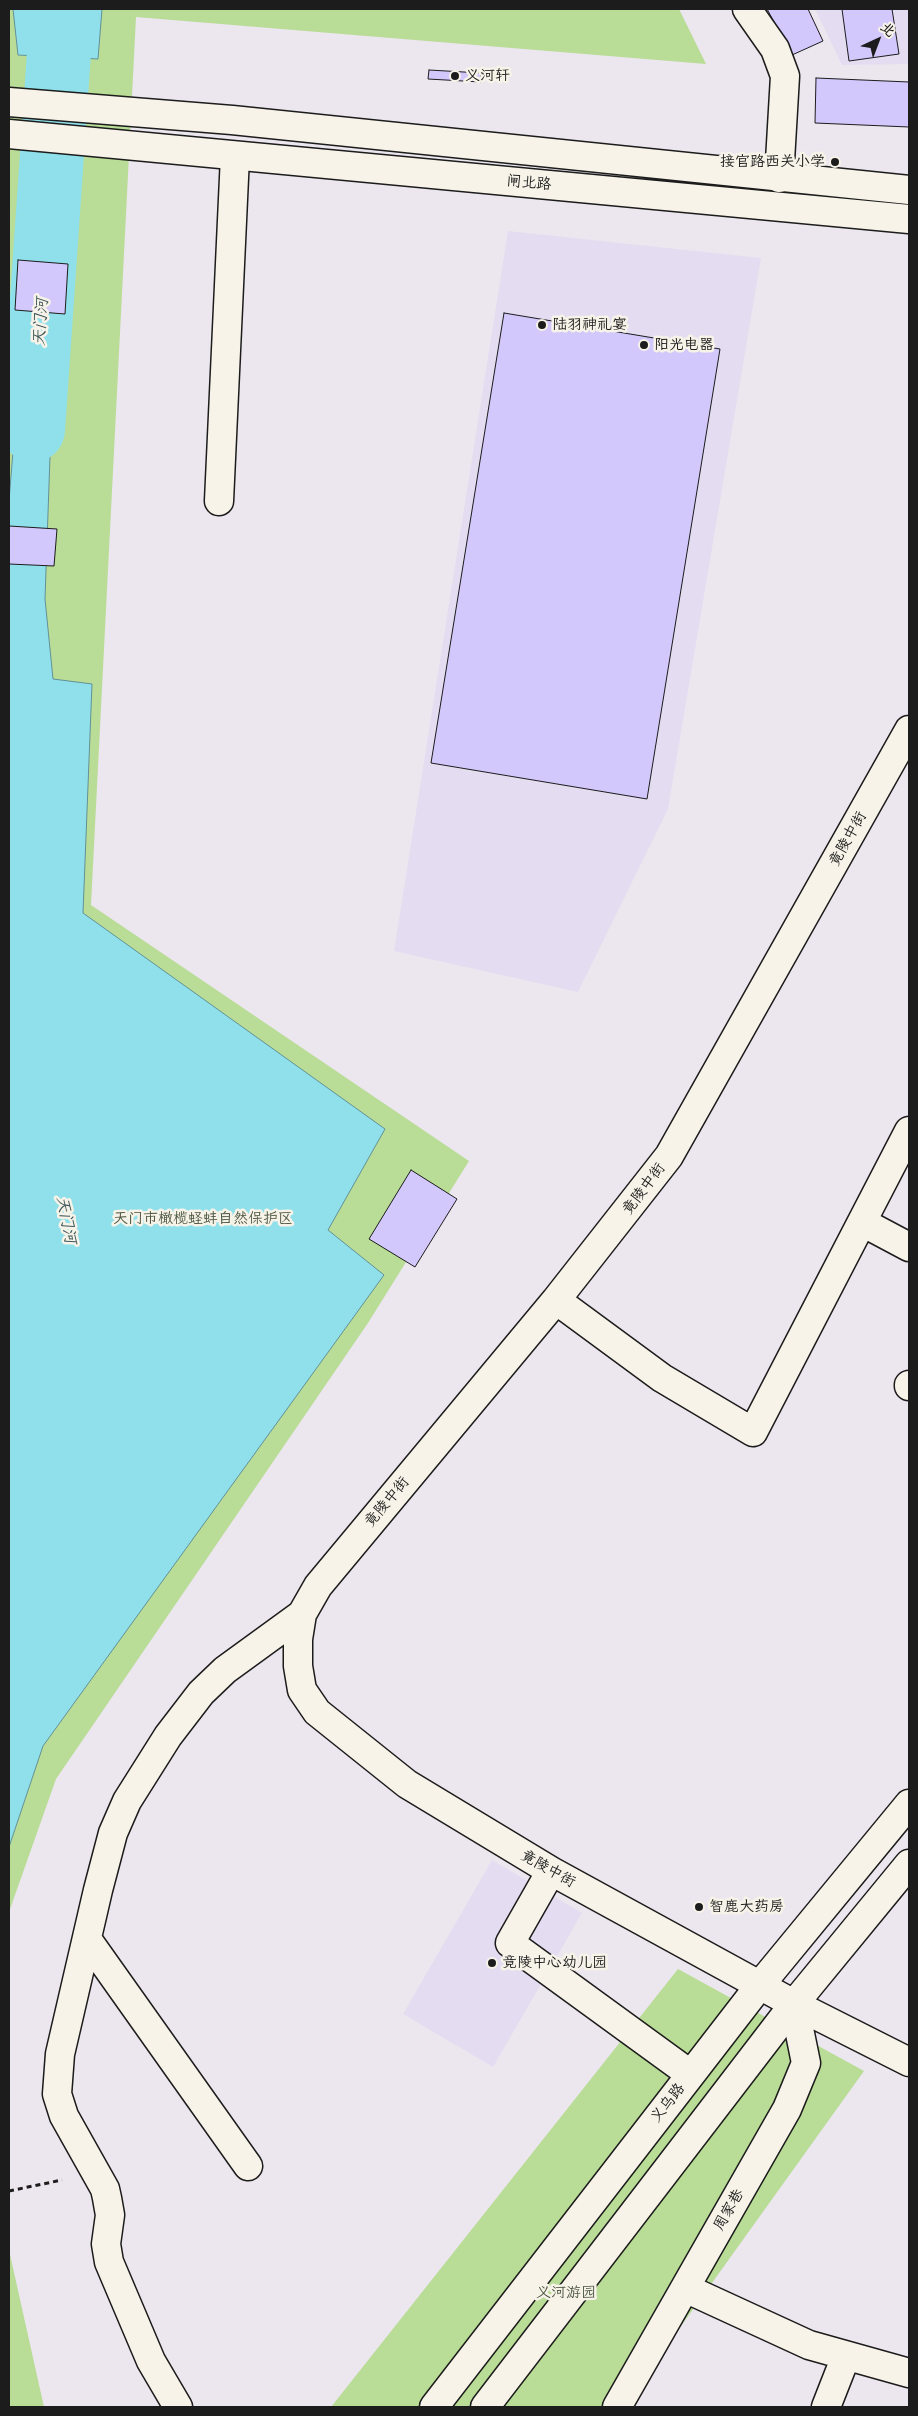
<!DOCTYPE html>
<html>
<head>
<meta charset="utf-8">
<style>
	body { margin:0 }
	#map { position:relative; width:918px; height:2416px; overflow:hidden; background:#ece6ee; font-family:"Playpen Sans","LXGW WenKai TC",sans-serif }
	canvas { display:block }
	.frame { position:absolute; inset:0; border:10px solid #1c1c1c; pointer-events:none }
	.north { position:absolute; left:853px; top:15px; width:50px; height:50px; -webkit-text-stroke:4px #f7f3e8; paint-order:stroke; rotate:43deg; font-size:14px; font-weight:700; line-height:20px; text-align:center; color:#1c1c1c }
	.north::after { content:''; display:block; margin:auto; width:18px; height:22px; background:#1c1c1c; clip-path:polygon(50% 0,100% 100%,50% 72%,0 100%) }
</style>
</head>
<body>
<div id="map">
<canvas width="918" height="2416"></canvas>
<div class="frame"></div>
<div class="north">北</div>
</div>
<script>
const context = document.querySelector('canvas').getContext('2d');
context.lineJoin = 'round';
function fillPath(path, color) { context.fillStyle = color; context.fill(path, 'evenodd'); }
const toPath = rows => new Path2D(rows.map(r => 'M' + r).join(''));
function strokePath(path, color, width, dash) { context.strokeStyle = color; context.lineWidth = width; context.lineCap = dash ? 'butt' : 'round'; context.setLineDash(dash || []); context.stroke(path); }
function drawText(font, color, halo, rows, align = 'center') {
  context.font = font + ' "Playpen Sans","LXGW WenKai TC",sans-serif'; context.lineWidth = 5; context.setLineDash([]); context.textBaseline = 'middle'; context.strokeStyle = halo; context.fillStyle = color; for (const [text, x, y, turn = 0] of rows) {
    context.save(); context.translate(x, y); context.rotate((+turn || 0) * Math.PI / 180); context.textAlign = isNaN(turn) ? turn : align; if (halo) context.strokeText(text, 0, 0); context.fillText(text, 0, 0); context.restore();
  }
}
const built = toPath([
	[815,9,909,9,909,64,842,65],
	[508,231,761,258,668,809,578,992,394,951],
	[492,1860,582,1913,493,2067,403,2014]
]);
const green = toPath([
	[9,9,679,9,706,64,136,17,91,905,469,1161,368,1323,56,1779,9,1912],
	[678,1969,864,2071,623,2407,331,2407],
	[9,2250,44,2407,9,2407]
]);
const water = toPath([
	[13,9,102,9,98,59,18,55,13,9],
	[22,340,54,342,45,599,53,679,92,684,83,913,385,1129,328,1230,384,1275,43,1746,9,1847,9,501,22,340]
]);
const river = toPath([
	[33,430,62,9]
]);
const building = toPath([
	[767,9,808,9,823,41,792,55,767,9],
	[842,9,892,9,899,54,849,61,842,9],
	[429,70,481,73,481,82,428,79,429,70],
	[816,78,909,82,909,127,815,123,816,78],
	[18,260,68,264,65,314,15,310,18,260],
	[504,313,720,349,647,799,431,763,504,313],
	[9,526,57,529,54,566,9,564,9,526],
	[411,1170,457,1199,415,1267,369,1239,411,1170]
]);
const path = toPath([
	[9,2191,62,2180]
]);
const minor = toPath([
	[747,9,775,49,785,76,779,178],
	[219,501,235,156],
	[909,730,669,1156,556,1300,318,1586,302,1614,298,1639,298,1666,302,1690,317,1712,407,1784,551,1871,794,2004,909,2062],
	[862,1222,909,1247],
	[556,1300,662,1378,753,1432,909,1131],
	[909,1386,909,1385],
	[551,1871,510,1943,690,2074],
	[87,1939,248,2166],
	[685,2288,809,2345,909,2373],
	[178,2407,151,2361,109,2262,106,2244,110,2215,107,2198,105,2189,64,2116,57,2094,60,2054,98,1890,113,1833,127,1801,168,1736,201,1693,225,1670,302,1614],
	[617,2407,787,2109,806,2063,794,2004],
	[826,2407,846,2356]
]);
const major = toPath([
	[9,102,232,120,909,190],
	[9,134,909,219],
	[434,2407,760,1985,909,1804],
	[485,2407,794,2004,909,1864]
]);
const markers = [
	[455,76,5,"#1c1c1c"],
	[835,162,5,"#1c1c1c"],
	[542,325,5,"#1c1c1c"],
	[644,345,5,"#1c1c1c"],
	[699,1907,5,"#1c1c1c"],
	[492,1963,5,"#1c1c1c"]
];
const poiNames = [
	["义河轩",465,76],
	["接官路西关小学",825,162,"right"],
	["陆羽神礼宴",552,325],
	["阳光电器",654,345],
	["智鹿大药房",709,1907],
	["竟陵中心幼儿园",502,1963]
];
const streetNames = [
	["闸北路",529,183,5],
	["竟陵中街",848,839,-61],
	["竟陵中街",644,1189,-53],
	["竟陵中街",387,1502,-50],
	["竟陵中街",548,1869,29],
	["义乌路",668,2103,-52],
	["周家巷",729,2210,-60]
];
const parkNames = [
	["天门市橄榄蛏蚌自然保护区",203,1219],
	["义河游园",566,2293]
];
const waterNames = [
	["天门河",41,322,-86],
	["天门河",66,1220,79]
];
fillPath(built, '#e4ddf2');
fillPath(green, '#b9dc96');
fillPath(water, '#90e0eb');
strokePath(water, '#629298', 1);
strokePath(river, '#90e0eb', 64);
fillPath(building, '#d2c8fb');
strokePath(building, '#1c1c1c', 1);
strokePath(minor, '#1c1c1c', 31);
strokePath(major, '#1c1c1c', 31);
strokePath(path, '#1c1c1c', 3, [5, 4]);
strokePath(minor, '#f7f3e8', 28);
strokePath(major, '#f7f3e8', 28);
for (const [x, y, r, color] of markers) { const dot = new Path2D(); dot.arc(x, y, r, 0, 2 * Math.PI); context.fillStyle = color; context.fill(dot); strokePath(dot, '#f7f3e8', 2); }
drawText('15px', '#1c1c1c', '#f7f3e8', poiNames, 'left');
drawText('15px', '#1c1c1c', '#f7f3e8', streetNames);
drawText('15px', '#4b5641', '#f7f3e8', parkNames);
drawText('italic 16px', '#3f575a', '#f7f3e8', waterNames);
</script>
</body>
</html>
